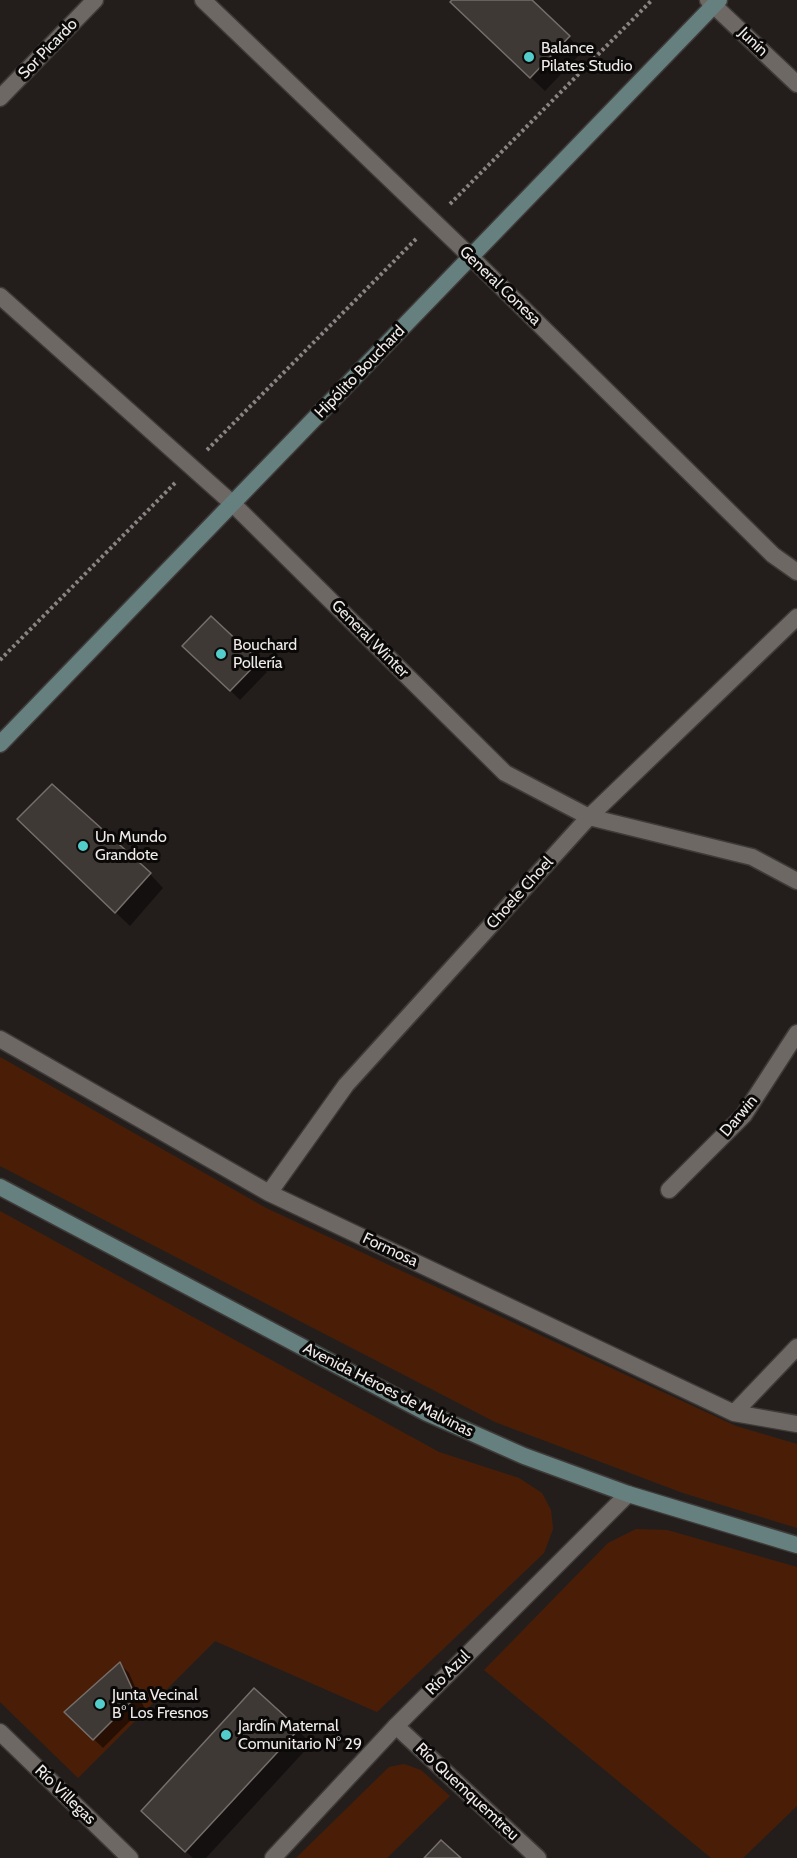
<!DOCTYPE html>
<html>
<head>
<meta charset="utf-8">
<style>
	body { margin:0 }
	canvas { display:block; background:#231e1c }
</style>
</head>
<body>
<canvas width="797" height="1858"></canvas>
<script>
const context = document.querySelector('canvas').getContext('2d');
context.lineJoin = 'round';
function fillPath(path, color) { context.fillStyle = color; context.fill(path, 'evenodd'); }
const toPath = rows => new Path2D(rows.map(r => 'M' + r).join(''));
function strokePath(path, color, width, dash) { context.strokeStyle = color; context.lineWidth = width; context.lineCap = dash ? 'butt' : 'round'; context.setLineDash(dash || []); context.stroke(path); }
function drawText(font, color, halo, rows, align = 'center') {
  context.font = font + ' Cabin,sans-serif'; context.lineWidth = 6; context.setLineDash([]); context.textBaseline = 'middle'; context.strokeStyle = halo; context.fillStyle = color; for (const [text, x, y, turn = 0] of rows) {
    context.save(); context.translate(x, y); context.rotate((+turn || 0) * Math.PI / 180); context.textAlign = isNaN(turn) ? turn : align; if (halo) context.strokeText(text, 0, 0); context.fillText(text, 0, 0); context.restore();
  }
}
const green = toPath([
	[0,1057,266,1208,736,1426,797,1444,797,1528,683,1493,495,1422,0,1166],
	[0,1211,439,1452,519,1478,542,1493,551,1510,553,1529,544,1553,377,1712,215,1641,78,1778,0,1702],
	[636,1529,667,1530,797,1567,797,1806,743,1858,711,1858,484,1670,608,1543],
	[404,1764,421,1770,450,1796,387,1858,296,1858,389,1767]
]);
const shadow = toPath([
	[454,0,530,0,583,51,545,91,466,16],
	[211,618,267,672,240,700,185,646],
	[32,833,150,874,163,888,130,926],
	[120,1664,129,1673,144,1707,103,1748,66,1712],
	[298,1730,311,1744,206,1858,193,1858,157,1825]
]);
const building = toPath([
	[452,0,532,0,570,36,530,78,450,2,452,0],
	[211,616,259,661,230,691,182,646,211,616],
	[52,784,151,873,115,913,17,819,52,784],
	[120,1662,136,1697,93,1740,64,1712,120,1662],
	[254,1688,299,1729,185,1852,141,1811,254,1688],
	[441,1840,461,1858,424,1858,441,1840]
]);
const path = toPath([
	[450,204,652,0],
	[207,450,417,238],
	[0,660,175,483]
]);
const minor = toPath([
	[203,0,471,257,773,555,797,572],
	[708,0,797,84],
	[0,98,95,0],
	[0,296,233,504,505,773,589,817,752,857,797,881],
	[0,1039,269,1193,734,1413,797,1424],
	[669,1190,744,1115,797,1033],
	[269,1193,346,1085,589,817,797,617],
	[734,1413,797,1347],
	[396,1726,538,1858],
	[0,1732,130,1858]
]);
const tertiary = toPath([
	[273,1858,396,1726,628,1494]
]);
const secondary = toPath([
	[0,744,719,0],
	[0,1187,427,1413,524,1456,628,1494,797,1545]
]);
const markers = [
	[529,57,6,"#53cdcb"],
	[221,654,6,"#53cdcb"],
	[83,846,6,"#53cdcb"],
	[100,1704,6,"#53cdcb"],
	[226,1735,6,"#53cdcb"]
];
const streetNames = [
	["Junín",753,42,44],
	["Sor Picardo",48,49,-46],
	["General Conesa",500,286,44],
	["Hipólito Bouchard",360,372,-46],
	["General Winter",370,639,45],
	["Choele Choel",520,893,-48],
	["Darwin",739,1116,-50],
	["Formosa",390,1250,25],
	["Avenida Héroes de Malvinas",388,1390,27],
	["Río Azul",448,1673,-45],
	["Río Quemquemtreu",467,1792,43],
	["Río Villegas",65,1795,44]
];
const poiNames = [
	["Balance",541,48],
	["Pilates Studio",541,66],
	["Bouchard",233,645],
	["Pollería",233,663],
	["Un Mundo",95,837],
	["Grandote",95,855],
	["Junta Vecinal",112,1695],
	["B° Los Fresnos",112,1713],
	["Jardín Maternal",238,1726],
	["Comunitario N° 29",238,1744]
];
fillPath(green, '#4a1e06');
fillPath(shadow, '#0007');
fillPath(building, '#3f3936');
strokePath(building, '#756e6b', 1.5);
strokePath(minor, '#3e3a38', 19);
strokePath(tertiary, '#3e3a38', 19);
strokePath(secondary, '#3e3a38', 19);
strokePath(path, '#898483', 4, [3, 3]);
strokePath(minor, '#6e6865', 16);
strokePath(tertiary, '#6e6865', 16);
strokePath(secondary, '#65807e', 16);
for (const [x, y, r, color] of markers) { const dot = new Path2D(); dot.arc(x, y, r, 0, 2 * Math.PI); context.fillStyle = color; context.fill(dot); strokePath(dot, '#0b0908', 2); }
drawText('16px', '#efebea', '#0b0908', streetNames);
drawText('16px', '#efebea', '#0b0908', poiNames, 'left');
</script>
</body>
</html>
